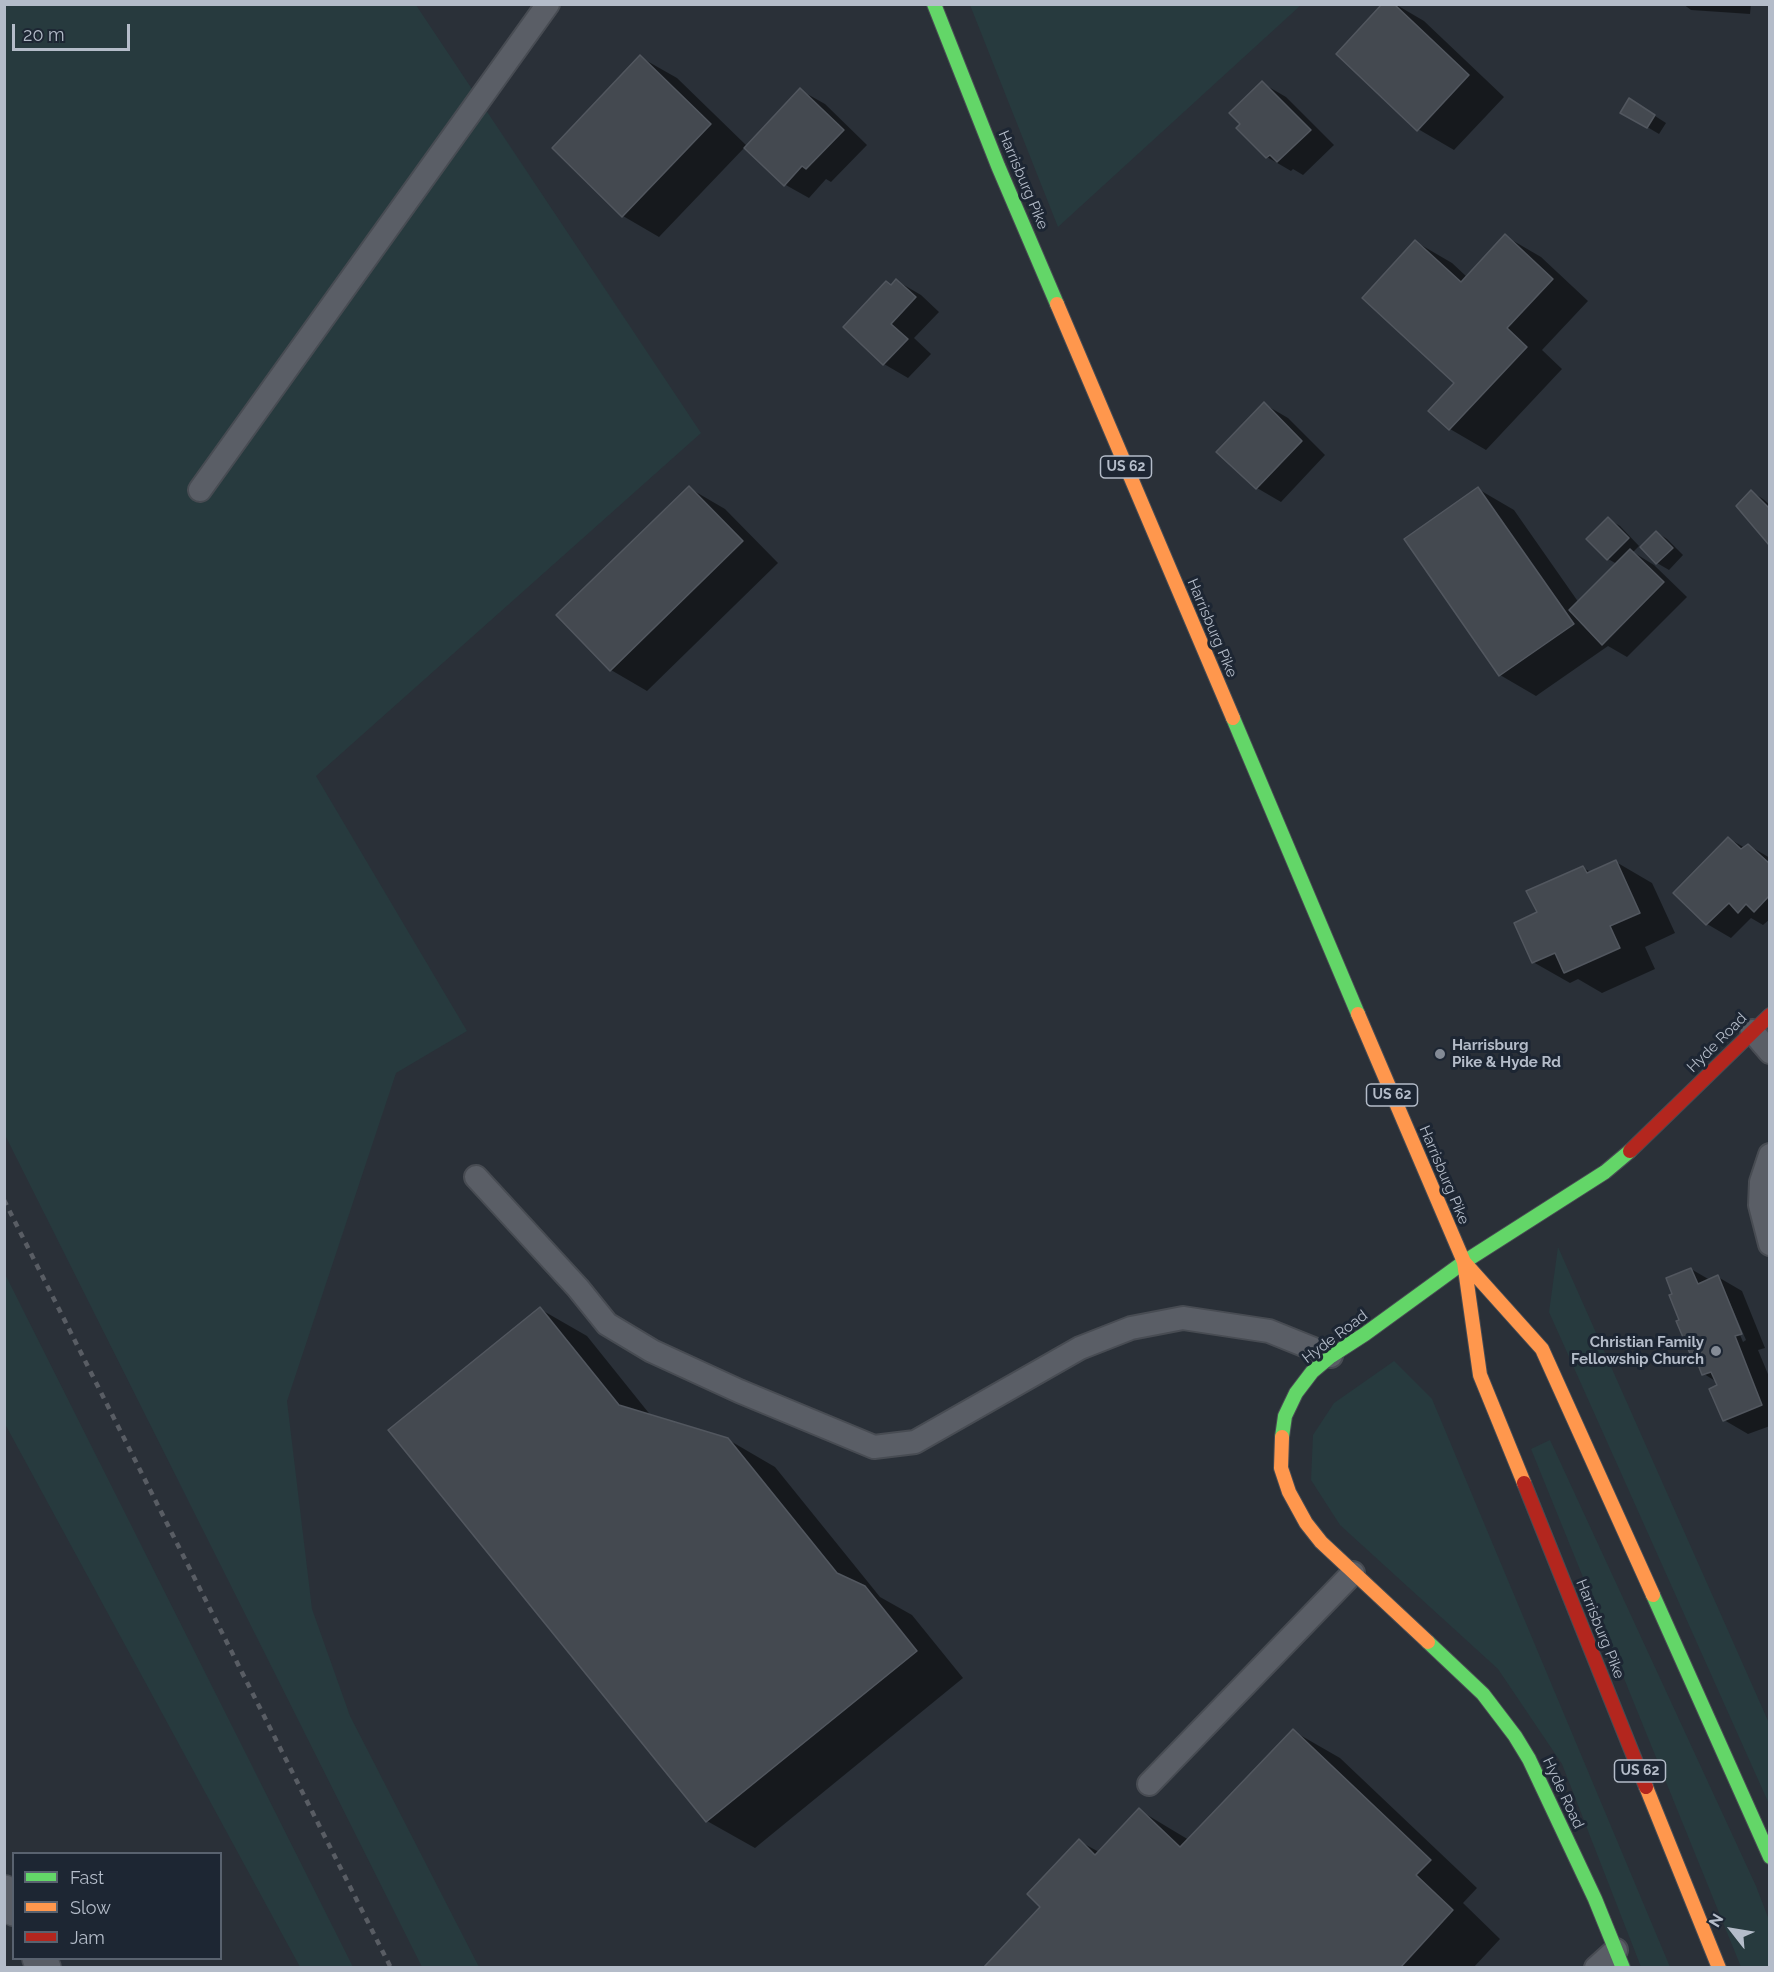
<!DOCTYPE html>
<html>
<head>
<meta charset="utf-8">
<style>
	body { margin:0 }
	#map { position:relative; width:1774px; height:1972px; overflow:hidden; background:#2a3038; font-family:Raleway,sans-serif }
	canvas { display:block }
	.frame { position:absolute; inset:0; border:6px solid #b4bcc9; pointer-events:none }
	.legend { position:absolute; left:12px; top:1852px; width:210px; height:108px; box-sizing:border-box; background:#1d2633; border:2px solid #59626f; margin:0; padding:8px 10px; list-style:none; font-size:18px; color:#b4bcc9 }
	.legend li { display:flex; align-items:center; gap:12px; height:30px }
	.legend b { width:30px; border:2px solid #59626f }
	.north { position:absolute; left:1702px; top:1900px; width:60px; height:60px; -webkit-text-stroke:4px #1d2633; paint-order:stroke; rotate:301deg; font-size:16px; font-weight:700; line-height:24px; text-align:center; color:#b4bcc9 }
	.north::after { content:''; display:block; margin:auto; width:21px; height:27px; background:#b4bcc9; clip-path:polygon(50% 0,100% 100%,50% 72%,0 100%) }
	.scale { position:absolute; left:12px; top:24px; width:118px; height:27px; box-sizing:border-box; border:3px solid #b4bcc9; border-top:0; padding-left:8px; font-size:18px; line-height:21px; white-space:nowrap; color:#b4bcc9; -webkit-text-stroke:4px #1d2633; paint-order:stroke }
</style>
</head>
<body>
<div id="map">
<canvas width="1774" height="1972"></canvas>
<div class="frame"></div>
<ul class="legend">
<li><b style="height:8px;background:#63d668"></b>Fast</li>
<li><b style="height:8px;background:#ff974d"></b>Slow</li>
<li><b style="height:8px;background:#b3261e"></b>Jam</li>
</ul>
<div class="north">N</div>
<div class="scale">20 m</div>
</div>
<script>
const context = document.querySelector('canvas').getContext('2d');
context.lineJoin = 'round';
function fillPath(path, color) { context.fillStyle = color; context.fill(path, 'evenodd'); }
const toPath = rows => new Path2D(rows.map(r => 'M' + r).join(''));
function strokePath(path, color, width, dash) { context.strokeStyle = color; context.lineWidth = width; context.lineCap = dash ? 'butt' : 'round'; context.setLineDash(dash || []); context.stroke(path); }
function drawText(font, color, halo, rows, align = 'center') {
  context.font = font + ' Raleway,sans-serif'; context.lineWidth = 6; context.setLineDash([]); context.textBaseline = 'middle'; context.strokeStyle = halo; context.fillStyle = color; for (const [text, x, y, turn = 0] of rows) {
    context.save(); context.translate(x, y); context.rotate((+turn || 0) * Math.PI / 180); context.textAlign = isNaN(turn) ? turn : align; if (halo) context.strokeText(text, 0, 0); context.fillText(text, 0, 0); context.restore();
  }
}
const green = toPath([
	[5,5,416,5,701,433,316,776,467,1031,396,1073,287,1401,312,1609,350,1716,479,1967,422,1967,5,1135],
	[970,5,1301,5,1058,227],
	[1558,1247,1769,1723,1769,1804,1549,1312],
	[4,1274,5,1274,353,1967,300,1967,5,1424],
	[1394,1361,1432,1399,1670,1967,1641,1967,1562,1764,1498,1669,1340,1525,1311,1480,1313,1435,1334,1403],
	[1550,1440,1756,1886,1769,1920,1769,1967,1741,1967,1531,1449]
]);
const shadow = toPath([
	[1384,4,1395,4,1424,21,1504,97,1454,150,1418,129],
	[1683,4,1751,4,1750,14,1691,10],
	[640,57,677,78,748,147,800,90,825,104,867,145,831,182,826,179,809,198,784,184,745,147,659,237,623,216],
	[1262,83,1286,97,1334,145,1303,175,1293,169,1291,171,1267,157],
	[1641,107,1666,123,1659,134,1622,112],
	[1505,236,1541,257,1588,301,1542,350,1562,369,1486,450,1450,429,1430,411,1456,383,1416,242,1452,263,1467,277],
	[897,281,921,295,939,312,914,338,931,354,908,378,884,364,892,286],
	[1264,404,1288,418,1325,455,1281,502,1257,488],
	[689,488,725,509,778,563,647,691,611,670],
	[1478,489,1514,510,1579,603,1617,564,1608,559,1608,519,1620,526,1639,546,1633,552,1654,565,1687,597,1627,657,1608,646,1536,696,1500,675],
	[1752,492,1763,499,1770,505,1770,543,1738,506],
	[1656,532,1667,539,1683,555,1669,570,1657,563],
	[1728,838,1745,848,1748,845,1770,858,1770,919,1763,925,1751,918,1731,938,1707,924,1675,893],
	[1616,862,1652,883,1675,933,1645,947,1655,969,1602,993,1578,979,1570,983,1533,962,1539,913,1583,868,1591,872],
	[1691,1269,1710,1280,1718,1277,1742,1291,1765,1348,1758,1350,1770,1379,1770,1426,1748,1434,1724,1420,1717,1382,1704,1374,1697,1358,1692,1355,1680,1321],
	[1724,1296,1727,1296,1746,1340,1743,1342],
	[540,1309,587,1336,652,1417,727,1439,775,1467,880,1597,912,1615,963,1678,755,1848,707,1821],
	[1293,1731,1340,1758,1477,1888,1463,1903,1500,1939,1473,1968,985,1968,1042,1907,1079,1841,1099,1852,1139,1810,1189,1840]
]);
const building = toPath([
	[1382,4,1394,4,1469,75,1417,131,1336,54,1382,4],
	[640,55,711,124,622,217,552,148,640,55],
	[1262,81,1311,130,1277,162,1270,155,1266,158,1236,128,1240,124,1229,113,1262,81],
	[800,88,844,130,806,169,802,166,784,186,744,148,800,88],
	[1629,98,1655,115,1647,128,1620,113,1629,98],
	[1505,234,1553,279,1507,328,1527,347,1449,430,1428,411,1454,383,1362,298,1415,240,1461,282,1505,234],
	[896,279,916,297,891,324,908,339,883,365,843,327,886,281,891,285,896,279],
	[1264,402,1302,441,1256,489,1216,452,1264,402],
	[689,486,743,541,610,671,556,615,689,486],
	[1478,487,1574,624,1499,676,1404,539,1478,487],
	[1751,490,1770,509,1769,545,1736,506,1751,490],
	[1608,517,1629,538,1607,560,1586,539,1608,517],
	[1656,531,1673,548,1656,564,1640,547,1656,531],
	[1630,549,1664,582,1602,645,1569,610,1630,549],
	[1728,837,1741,849,1748,844,1770,864,1770,895,1754,912,1746,904,1738,913,1729,903,1706,925,1673,893,1728,837],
	[1616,860,1640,913,1610,926,1620,948,1564,973,1555,953,1532,963,1514,923,1537,912,1526,891,1583,866,1587,873,1616,860],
	[1691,1268,1698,1284,1718,1275,1742,1334,1735,1336,1762,1405,1723,1421,1709,1389,1717,1385,1711,1372,1702,1375,1694,1354,1691,1356,1676,1321,1679,1320,1669,1295,1672,1294,1666,1278,1691,1268],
	[540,1307,619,1405,728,1438,837,1573,865,1586,917,1651,706,1822,388,1430,540,1307],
	[1293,1729,1431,1860,1416,1875,1453,1910,1400,1968,983,1968,1040,1907,1027,1894,1079,1839,1095,1855,1139,1808,1180,1847,1293,1729]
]);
const lane = toPath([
	[200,490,548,4],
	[1752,1031,1770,1052],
	[1770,1155,1761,1182,1760,1205,1770,1244],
	[476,1177,578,1288,607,1324,652,1351,739,1391,874,1447,915,1442,1080,1348,1131,1328,1183,1318,1269,1331,1331,1356],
	[1149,1784,1353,1573],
	[1596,1968,1616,1950]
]);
const street = toPath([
	[4,1892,14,1909],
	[39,1958,44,1968]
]);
const fast = toPath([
	[934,4,998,166,1057,304],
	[1233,718,1358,1014],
	[1282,1437,1285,1416,1296,1393,1312,1372,1331,1356,1365,1334,1464,1262,1605,1172,1630,1151],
	[1653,1595,1770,1857],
	[1428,1642,1483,1694,1515,1736,1529,1759,1595,1899,1623,1968]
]);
const slow = toPath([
	[1057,304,1233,718],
	[1358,1014,1464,1262,1480,1375,1524,1483],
	[1464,1262,1542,1349,1653,1595],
	[1282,1437,1281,1468,1289,1492,1306,1523,1321,1542,1428,1642],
	[1646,1787,1719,1968]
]);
const jam = toPath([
	[1630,1151,1770,1015],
	[1524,1483,1646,1787]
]);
const rail = toPath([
	[4,1200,391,1968]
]);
const markers = [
	[1440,1054,6,"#848b96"],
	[1716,1351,6,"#848b96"]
];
const shields = [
	[1126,467,51],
	[1392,1095,51],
	[1640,1771,51]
];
const shieldNames = [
	["US 62",1126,467],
	["US 62",1392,1095],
	["US 62",1640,1771]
];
const streetNames = [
	["Harrisburg Pike",1023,180,67],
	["Harrisburg Pike",1212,628,67],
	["Hyde Road",1717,1043,-45],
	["Harrisburg Pike",1444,1175,67],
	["Hyde Road",1335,1337,-37],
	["Harrisburg Pike",1600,1629,68],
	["Hyde Road",1563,1793,65]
];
const poiNames = [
	["Harrisburg",1452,1045],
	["Pike & Hyde Rd",1452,1062],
	["Christian Family",1704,1342,"right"],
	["Fellowship Church",1704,1359,"right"]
];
fillPath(green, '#273a3e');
fillPath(shadow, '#0007');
fillPath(building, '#444950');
strokePath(building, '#52575f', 1.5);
strokePath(lane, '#484c53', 26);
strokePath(street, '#484c53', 36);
strokePath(fast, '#484c53', 16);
strokePath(slow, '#484c53', 16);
strokePath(jam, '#484c53', 16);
strokePath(lane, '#5a5e66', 22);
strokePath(street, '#5a5e66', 33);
strokePath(fast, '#63d668', 14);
strokePath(slow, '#ff974d', 14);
strokePath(jam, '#b3261e', 14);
strokePath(rail, '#595d64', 4.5, [6, 6]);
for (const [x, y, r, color] of markers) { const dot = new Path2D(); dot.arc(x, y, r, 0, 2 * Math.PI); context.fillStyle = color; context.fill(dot); strokePath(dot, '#1d2633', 2); }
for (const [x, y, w] of shields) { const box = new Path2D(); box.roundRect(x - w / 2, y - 11, w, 22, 4.5); context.fillStyle = '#1d2633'; context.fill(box); strokePath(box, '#b4bcc9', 1.5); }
drawText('bold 14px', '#b4bcc9', null, shieldNames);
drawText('15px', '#b4bcc9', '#1d2633', streetNames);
drawText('bold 15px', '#b4bcc9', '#1d2633', poiNames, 'left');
</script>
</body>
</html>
